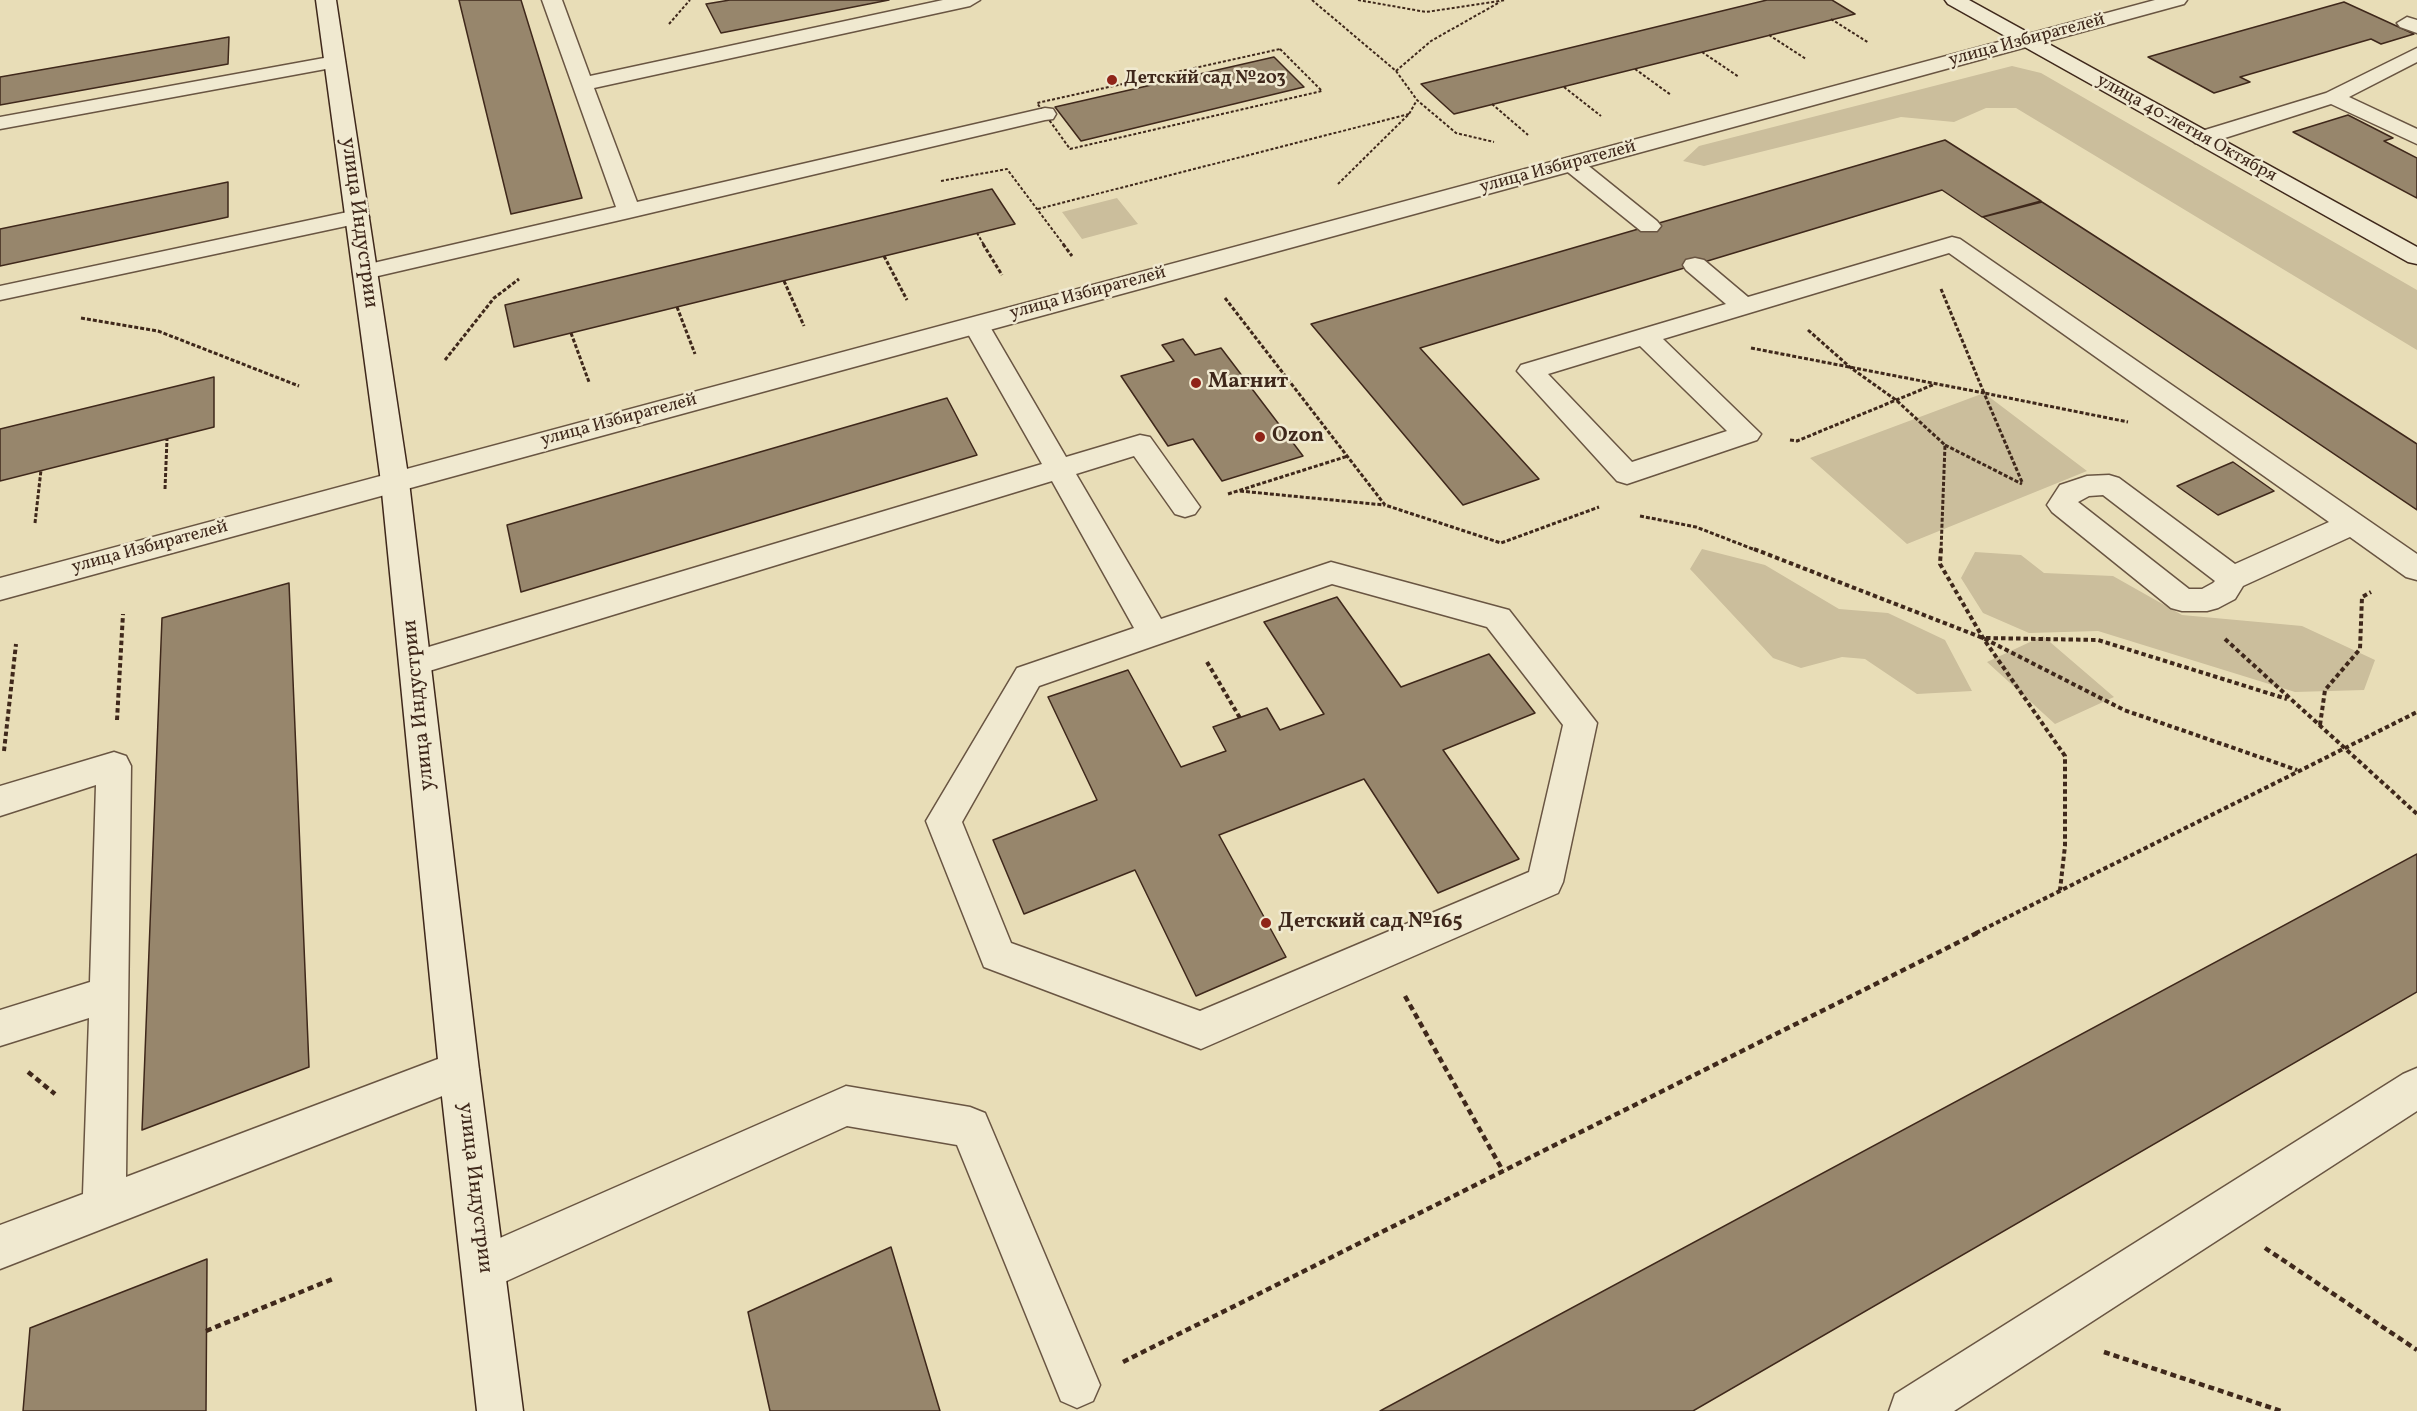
<!DOCTYPE html>
<html>
<head>
<meta charset="utf-8">
<style>
	body { margin:0 }
	canvas { display:block; background:#e8ddb7 }
</style>
</head>
<body>
<canvas width="2417" height="1411"></canvas>
<script>
const context = document.querySelector('canvas').getContext('2d');
context.lineJoin = 'round';
function fillPath(path, color) { context.fillStyle = color; context.fill(path, 'evenodd'); }
const toPath = rows => new Path2D(rows.map(r => 'M' + r).join(''));
function strokePath(path, color, width, dash) { context.strokeStyle = color; context.lineWidth = width; context.lineCap = dash ? 'butt' : 'round'; context.setLineDash(dash || []); context.stroke(path); }
function drawText(font, color, halo, rows, align = 'center') {
  context.font = font + ' Vollkorn,serif'; context.lineWidth = 5; context.setLineDash([]); context.textBaseline = 'middle'; context.strokeStyle = halo; context.fillStyle = color; for (const [text, x, y, turn = 0] of rows) {
    context.save(); context.translate(x, y); context.rotate((+turn || 0) * Math.PI / 180); context.textAlign = isNaN(turn) ? turn : align; if (halo) context.strokeText(text, 0, 0); context.fillText(text, 0, 0); context.restore();
  }
}
const green = toPath([
	[2012,66,2041,73,2417,290,2417,350,2016,108,1986,108,1954,122,1901,117,1704,166,1683,161,1699,146],
	[1117,198,1138,224,1082,239,1062,212],
	[1984,393,2087,471,1907,544,1810,458],
	[1702,549,1765,565,1839,609,1888,613,1945,640,1972,691,1917,694,1865,659,1842,657,1801,668,1773,658,1690,569],
	[1975,552,2021,555,2044,573,2113,576,2182,615,2302,626,2375,660,2364,690,2295,692,2098,631,2029,633,1983,613,1961,578],
	[2043,636,2114,697,2055,724,1987,662]
]);
const building = toPath([
	[459,0,521,0,582,198,511,214,459,0],
	[730,0,889,0,721,33,706,4,730,0],
	[1767,0,1832,0,1855,14,1454,114,1421,84,1767,0],
	[2344,2,2414,34,2381,44,2371,39,2240,77,2250,82,2214,93,2148,57,2344,2],
	[229,37,228,64,0,105,0,77,229,37],
	[1274,57,1304,87,1081,141,1055,107,1274,57],
	[2348,115,2393,138,2384,141,2417,158,2417,198,2293,132,2348,115],
	[1945,140,2041,201,1982,217,1942,190,1420,348,1539,479,1463,505,1311,324,1945,140],
	[228,182,228,217,0,266,0,229,228,182],
	[992,189,1015,224,514,347,505,305,992,189],
	[2042,202,2417,444,2417,510,1983,217,2042,202],
	[1183,339,1195,355,1221,348,1303,456,1222,481,1193,439,1168,446,1121,376,1174,361,1162,345,1183,339],
	[214,377,214,427,0,481,0,429,214,377],
	[947,398,977,455,521,592,507,525,947,398],
	[2233,462,2274,491,2218,515,2177,486,2233,462],
	[289,583,309,1067,142,1130,162,618,289,583],
	[1337,597,1401,687,1489,654,1535,713,1443,750,1519,859,1438,893,1364,779,1219,835,1286,957,1196,996,1135,870,1024,914,993,840,1097,800,1048,697,1128,670,1181,767,1226,751,1213,727,1267,708,1280,730,1324,714,1264,622,1337,597],
	[2417,854,2417,992,1693,1411,1380,1411,2417,854],
	[891,1247,940,1411,770,1411,748,1312,891,1247],
	[207,1259,206,1411,23,1411,30,1328,207,1259]
]);
const pathFar3 = toPath([
	[1312,0,1396,71,1417,100,1456,133,1494,142],
	[1358,0,1426,12,1506,0],
	[1831,19,1869,43],
	[669,24,690,0],
	[1769,35,1806,59],
	[1280,49,1322,91,1070,149,1037,103,1280,49],
	[1702,52,1739,77],
	[1635,69,1671,95],
	[1396,71,1431,41,1500,2],
	[1564,87,1601,116],
	[1492,104,1528,135],
	[941,181,1007,169,1064,245],
	[1338,184,1409,114,1417,100],
	[1038,209,1409,114],
	[977,233,984,245]
]);
const pathFar2 = toPath([
	[983,244,1002,275],
	[1063,244,1072,256],
	[884,256,907,300],
	[784,281,804,326],
	[1941,289,1984,393,2128,422],
	[1225,298,1385,505,1501,543,1599,507],
	[677,307,695,354],
	[81,318,158,331,299,386],
	[1808,330,1851,368,1896,400,1945,445,1941,551],
	[571,333,589,382],
	[1751,348,1984,393,2022,482],
	[445,360,494,298,519,279],
	[1790,440,1797,441,1935,384],
	[1945,445,2022,484],
	[165,489,167,439],
	[1240,491,1384,505],
	[1228,494,1348,456],
	[1640,516,1696,527,1758,551],
	[35,523,41,470]
]);
const pathFar1 = toPath([
	[1754,549,1983,638,2124,710,2297,770],
	[1941,549,1940,564,1983,638,2065,756,2065,846,2060,890],
	[1986,638,2098,640,2287,699],
	[2225,639,2417,814],
	[1207,662,1240,718],
	[117,720,123,614],
	[2320,725,2325,690,2360,649,2362,597,2371,592],
	[4,751,16,644],
	[1976,933,2417,712]
]);
const path = toPath([
	[1405,996,1503,1171],
	[28,1072,55,1094],
	[2265,1248,2417,1350],
	[206,1331,335,1278],
	[2104,1352,2281,1411],
	[1123,1362,1979,932]
]);
const lane = toPath([
	[542,0,562,0,590,76,943,0,980,0,970,6,594,88,637,202,1045,108,1053,109,1056,114,1053,119,1045,120,629,218,365,279,356,277,353,272,356,267,616,207,542,0],
	[2407,17,2417,20,2417,33,2400,27,2397,23,2407,17],
	[2417,48,2417,62,2349,97,2417,129,2417,144,2331,104,2203,145,2195,143,2192,138,2195,133,2326,93,2417,48],
	[335,56,342,58,345,62,342,66,0,129,0,117,335,56],
	[1572,157,1580,159,1657,221,1661,226,1657,231,1641,231,1564,169,1561,164,1564,159,1572,157],
	[357,210,365,212,369,217,365,222,0,300,0,286,357,210],
	[1952,237,1960,239,2417,554,2417,580,2406,577,2350,537,2243,586,2235,599,2218,608,2207,611,2182,611,2171,608,2052,512,2047,505,2060,485,2087,476,2109,475,2119,478,2235,564,2329,522,1949,253,1663,339,1761,434,1757,440,1627,484,1617,481,1517,371,1521,365,1726,304,1686,270,1683,265,1686,260,1695,258,1704,260,1748,297,1952,237],
	[1640,346,1727,431,1632,462,1548,374,1640,346],
	[2103,495,2215,581,2213,583,2202,589,2189,589,2078,502,2089,496,2103,495],
	[976,317,985,320,989,325,1066,457,1140,435,1150,437,1200,507,1195,514,1185,517,1175,514,1134,456,1076,474,1161,619,1331,562,1509,610,1597,723,1563,882,1558,893,1201,1049,984,967,926,821,1017,668,1134,628,1052,481,416,675,405,672,400,663,405,654,1042,464,963,325,967,320,976,317],
	[1332,584,1487,627,1563,725,1529,872,1200,1011,1011,943,962,822,1039,686,1332,584],
	[114,752,126,756,131,766,126,1177,459,1051,473,1056,479,1070,473,1084,0,1269,0,1225,83,1194,89,1018,0,1046,0,1010,90,982,96,785,0,816,0,786,114,752],
	[2417,1068,2417,1111,1954,1411,1889,1411,1895,1394,2403,1074,2417,1068],
	[846,1086,970,1107,985,1113,1100,1385,1093,1401,1077,1408,1061,1401,957,1145,847,1126,500,1284,484,1290,468,1284,462,1268,468,1252,846,1086]
]);
const street = toPath([
	[2155,0,2187,0,2184,4,0,600,0,578,2155,0]
]);
const secondary = toPath([
	[316,0,336,0,409,482,479,1070,523,1411,477,1411,439,1070,381,482,316,0],
	[1945,0,1969,0,2417,247,2417,264,2408,262,1948,4,1945,0]
]);
const markers = [
	[1112,80,6,"#8f2418"],
	[1196,383,6,"#8f2418"],
	[1260,437,6,"#8f2418"],
	[1266,923,6,"#8f2418"]
];
const farStreetnames = [
	["улица Избирателей",2027,41,-15],
	["улица 40-летия Октября",2186,129,29],
	["улица Избирателей",1558,168,-15],
	["улица Избирателей",1088,294,-15],
	["улица Избирателей",619,421,-15],
	["улица Избирателей",150,548,-15]
];
const farPoinames = [
	["Детский сад №203",1124,80]
];
const streetNames = [
	["улица Индустрии",358,223,82],
	["улица Индустрии",420,705,-96],
	["улица Индустрии",474,1188,83]
];
const poiNames = [
	["Магнит",1208,383],
	["Ozon",1272,437],
	["Детский сад №165",1278,923]
];
fillPath(green, '#cbbe9c');
fillPath(building, '#97866c');
strokePath(building, '#3f281b', 1.5);
strokePath(lane, '#695542', 3);
strokePath(street, '#695542', 3);
strokePath(secondary, '#3f281b', 3);
strokePath(pathFar3, '#3f281b', 2, [3, 2]);
strokePath(pathFar2, '#3f281b', 3, [4, 2]);
strokePath(pathFar1, '#3f281b', 4, [4.5, 3]);
strokePath(path, '#3f281b', 4.5, [6, 4]);
fillPath(lane, '#f0e9d0');
fillPath(street, '#f0e9d0');
fillPath(secondary, '#f0e9d0');
for (const [x, y, r, color] of markers) { const dot = new Path2D(); dot.arc(x, y, r, 0, 2 * Math.PI); context.fillStyle = color; context.fill(dot); strokePath(dot, '#f0e9d0', 2); }
drawText('18px', '#3f281b', '#f0e9d0', farStreetnames);
drawText('bold 18px', '#3f281b', '#f0e9d0', farPoinames, 'left');
drawText('21px', '#3f281b', '#f0e9d0', streetNames);
drawText('bold 21px', '#3f281b', '#f0e9d0', poiNames, 'left');
</script>
</body>
</html>
